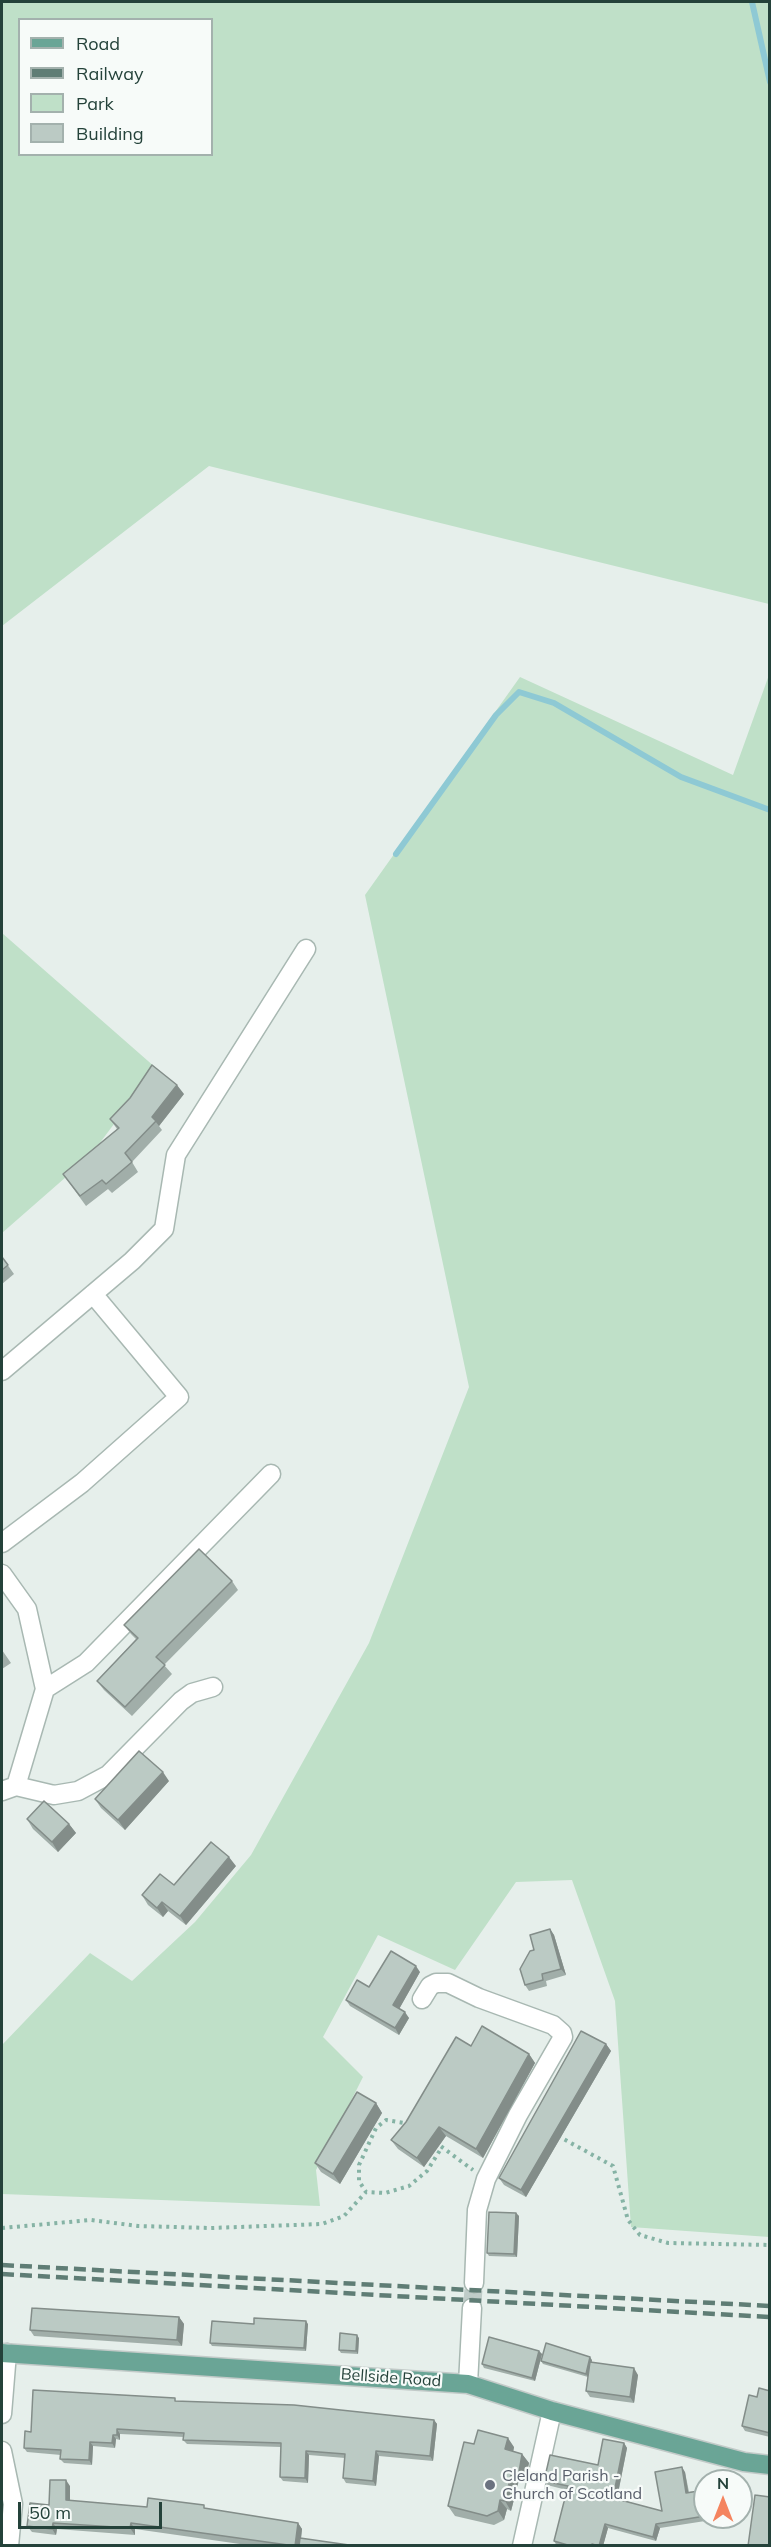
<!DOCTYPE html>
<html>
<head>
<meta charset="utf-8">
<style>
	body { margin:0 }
	#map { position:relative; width:771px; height:2547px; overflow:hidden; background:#e6efeb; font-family:Mulish,sans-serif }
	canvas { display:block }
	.frame { position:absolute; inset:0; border:3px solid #24423a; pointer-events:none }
	.legend { position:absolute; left:18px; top:18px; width:195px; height:138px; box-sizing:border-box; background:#f7fbf9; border:2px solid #a3b1ad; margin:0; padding:8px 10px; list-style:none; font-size:18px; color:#24423a }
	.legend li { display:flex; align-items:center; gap:12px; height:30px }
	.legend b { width:30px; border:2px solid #a3b1ad }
	.north { position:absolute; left:693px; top:2469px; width:60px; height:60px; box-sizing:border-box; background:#f7fbf9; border:2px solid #a3b1ad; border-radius:50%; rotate:0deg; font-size:16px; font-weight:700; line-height:24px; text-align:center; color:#24423a }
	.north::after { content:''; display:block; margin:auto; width:21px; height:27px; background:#f4845f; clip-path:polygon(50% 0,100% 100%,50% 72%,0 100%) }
	.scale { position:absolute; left:18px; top:2502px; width:144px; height:27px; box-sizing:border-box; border:3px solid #24423a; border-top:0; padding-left:8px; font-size:18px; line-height:21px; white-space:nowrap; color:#24423a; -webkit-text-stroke:4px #f7fbf9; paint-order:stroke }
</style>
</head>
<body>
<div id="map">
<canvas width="771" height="2547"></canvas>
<div class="frame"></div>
<ul class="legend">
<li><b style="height:8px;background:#6aa596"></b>Road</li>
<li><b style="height:8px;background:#5f7d75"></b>Railway</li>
<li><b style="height:16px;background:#bfe0c8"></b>Park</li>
<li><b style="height:16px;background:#bbcac4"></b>Building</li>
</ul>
<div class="north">N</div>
<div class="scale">50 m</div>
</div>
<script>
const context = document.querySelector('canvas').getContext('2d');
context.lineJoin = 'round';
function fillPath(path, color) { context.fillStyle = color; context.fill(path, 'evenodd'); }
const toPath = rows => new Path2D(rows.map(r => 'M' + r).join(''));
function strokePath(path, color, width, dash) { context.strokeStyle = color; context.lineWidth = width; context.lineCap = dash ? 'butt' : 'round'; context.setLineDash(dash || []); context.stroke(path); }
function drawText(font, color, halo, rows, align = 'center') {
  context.font = font + ' Mulish,sans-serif'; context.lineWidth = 4.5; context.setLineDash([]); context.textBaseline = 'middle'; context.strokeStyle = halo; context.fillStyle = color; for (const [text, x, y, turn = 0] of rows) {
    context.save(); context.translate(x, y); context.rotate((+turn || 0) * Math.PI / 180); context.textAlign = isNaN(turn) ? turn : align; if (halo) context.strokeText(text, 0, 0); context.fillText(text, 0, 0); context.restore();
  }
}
const green = toPath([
	[2,2,769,2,769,604,209,466,2,626],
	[20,20,212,20,212,154,20,154],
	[769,675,769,2237,631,2227,615,2001,572,1880,516,1882,455,1970,378,1935,323,2037,363,2077,316,2170,320,2206,2,2194,2,2045,90,1953,132,1981,195,1922,251,1855,369,1643,469,1387,365,895,520,677,733,775],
	[2,933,156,1068,90,1156,2,1233]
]);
const stream = toPath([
	[752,2,770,82],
	[396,854,496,715,519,692,554,703,681,777,770,810]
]);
const minorTunnel = toPath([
	[472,2308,474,2283]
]);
const path = toPath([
	[410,2124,386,2120,376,2128,359,2165,359,2181,366,2192,385,2193,409,2186,427,2171,442,2147],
	[558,2136,613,2166,628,2220,640,2235,668,2243,770,2245],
	[435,2142,473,2170],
	[2,2228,91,2220,138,2226,211,2228,322,2224,344,2216,366,2192]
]);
const minor = toPath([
	[2,1371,132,1261,164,1229,176,1155,306,949],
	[2,1543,82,1483,179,1397,93,1294],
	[2,1574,27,1609,45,1689,16,1786],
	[45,1689,86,1663,271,1474],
	[2,1791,16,1786,54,1795,78,1791,108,1775,181,1701,192,1693,213,1687],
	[422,1999,430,1986,436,1983,448,1983,479,1998,553,2025,562,2033,563,2037,518,2115,486,2179,477,2210,474,2283],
	[468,2384,472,2308],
	[2,2414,7,2353],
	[2,2451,13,2504,9,2546],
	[522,2546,552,2411]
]);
const major = toPath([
	[2,2353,468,2384,552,2411,744,2462,770,2465]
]);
const rail = toPath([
	[2,2265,770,2306],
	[2,2274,770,2317]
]);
const wall = toPath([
	[184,1094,159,1126,162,1130,132,1162,138,1172,112,1193,108,1189,86,1206,63,1174,117,1129,110,1119],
	[2,1257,14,1274,2,1284],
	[232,1581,238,1590,164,1665,172,1674,132,1716,104,1690,97,1681,136,1639,131,1634,124,1625],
	[2,1650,11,1663,2,1669],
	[169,1781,125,1830,101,1808,95,1799],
	[27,1819,69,1824,76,1833,58,1852,33,1829],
	[236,1866,186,1925,168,1911,163,1917,148,1905,142,1895],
	[550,1929,554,1935,566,1975,546,1981,547,1986,529,1991,525,1985,534,1950],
	[420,1972,399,2009,409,2018,399,2035,350,2006,346,2000,369,1987],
	[606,2044,611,2051,526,2197,504,2185,499,2178],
	[471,2046,529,2054,535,2063,483,2158,446,2136,424,2167,398,2149,391,2140],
	[376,2103,382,2113,340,2184,321,2172,315,2163],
	[516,2213,519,2216,517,2257,489,2256,487,2253],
	[179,2317,184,2324,182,2346,34,2336,30,2330],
	[254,2324,308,2324,306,2351,212,2346,210,2343],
	[359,2338,358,2354,341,2353,339,2350],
	[539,2351,542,2354,535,2381,484,2368,482,2364],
	[592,2360,592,2362,638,2375,634,2403,590,2397,586,2391,588,2377,543,2364,541,2361],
	[770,2391,770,2437,745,2431,742,2426,757,2397],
	[176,2401,434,2420,437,2424,433,2461,379,2456,376,2486,346,2483,343,2478,345,2458,309,2455,308,2483,283,2481,280,2477,281,2447,187,2444,183,2440,184,2437,120,2434,120,2440,116,2439,115,2448,93,2446,92,2465,64,2463,60,2459,61,2455,27,2452,24,2448,31,2432],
	[624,2443,627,2448,617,2499,662,2511,685,2472,689,2492,705,2490,705,2517,718,2517,718,2519,660,2528,656,2541,608,2528,603,2546,557,2546,554,2541,567,2490,547,2485,544,2481,598,2465],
	[474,2444,514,2447,513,2451,522,2454,529,2463,525,2481,519,2480,511,2511,507,2509,504,2520,494,2525,455,2516,448,2506],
	[70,2486,70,2501,147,2507,207,2509,298,2523,302,2529,301,2539,356,2546,254,2546,135,2529,135,2535,57,2529,56,2535,32,2532,27,2526]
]);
const shadedWall = toPath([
	[177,1085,184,1094,159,1126,152,1117],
	[163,1772,169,1781,125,1830,118,1820],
	[69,1824,76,1833,58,1852,52,1842],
	[229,1857,236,1866,186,1925,180,1916],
	[162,1902,168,1911,163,1917,157,1908],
	[550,1929,554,1935,566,1975,561,1969],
	[416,1966,420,1972,398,2011,393,2005],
	[405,2012,409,2018,399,2035,395,2028],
	[606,2044,611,2051,526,2197,521,2190],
	[529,2054,535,2063,483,2158,476,2149],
	[376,2103,382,2113,340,2184,333,2174],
	[439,2127,446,2136,424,2167,417,2158],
	[516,2213,519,2216,517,2257,514,2254],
	[179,2317,184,2324,182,2346,177,2340],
	[306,2321,308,2324,306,2351,304,2348],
	[357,2335,359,2338,358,2354,356,2351],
	[539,2351,542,2354,535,2381,532,2378],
	[590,2357,592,2360,588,2377,586,2374],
	[634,2368,638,2375,634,2403,630,2397],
	[434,2420,437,2424,433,2461,430,2456],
	[117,2429,120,2434,120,2440,117,2435],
	[113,2435,116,2439,115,2448,112,2443],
	[508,2438,514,2447,512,2459,505,2449],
	[90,2442,93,2446,92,2465,89,2460],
	[624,2443,627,2448,616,2503,613,2498],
	[306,2451,309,2455,308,2483,305,2478],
	[376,2451,379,2456,376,2486,373,2481],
	[522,2454,529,2463,525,2481,519,2472],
	[682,2467,685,2472,689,2497,686,2493],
	[512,2470,519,2480,511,2511,505,2501],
	[66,2480,70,2486,70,2506,66,2500],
	[500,2500,507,2509,504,2520,498,2511],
	[53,2523,57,2529,56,2535,52,2529],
	[131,2523,135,2529,135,2535,130,2528],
	[298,2523,302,2529,300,2546,295,2546],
	[605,2524,608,2528,603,2546,599,2546],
	[656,2524,660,2528,656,2541,653,2537]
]);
const building = toPath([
	[152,1065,177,1085,152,1117,156,1121,125,1153,132,1162,106,1184,102,1180,80,1196,63,1174,119,1128,110,1119,130,1098,152,1065],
	[2,1257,8,1265,2,1270,2,1257],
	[199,1549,232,1581,156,1657,165,1665,125,1707,97,1681,138,1638,124,1625,199,1549],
	[139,1751,163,1772,118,1820,95,1799,139,1751],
	[44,1801,69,1824,52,1842,27,1819,44,1801],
	[211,1842,229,1857,180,1916,162,1902,157,1908,142,1895,160,1874,174,1885,211,1842],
	[550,1929,561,1969,542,1974,543,1980,525,1985,520,1969,530,1951,534,1950,530,1935,550,1929],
	[391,1951,416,1966,393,2005,405,2012,395,2028,346,2000,357,1980,369,1987,391,1951],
	[482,2026,529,2054,476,2149,439,2127,417,2158,391,2140,406,2122,456,2037,471,2046,482,2026],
	[581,2031,606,2044,521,2190,499,2178,581,2031],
	[357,2092,376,2103,333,2174,315,2163,357,2092],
	[489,2212,516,2213,514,2254,487,2253,489,2212],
	[32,2308,179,2317,177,2340,30,2330,32,2308],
	[254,2318,306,2321,304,2348,210,2343,212,2321,254,2324,254,2318],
	[340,2333,357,2335,356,2351,339,2350,340,2333],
	[489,2337,539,2351,532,2378,482,2364,489,2337],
	[546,2343,590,2357,586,2374,541,2361,546,2343],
	[590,2362,634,2368,630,2397,586,2391,590,2362],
	[759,2388,770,2391,770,2433,742,2426,749,2395,757,2397,759,2388],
	[33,2390,175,2398,175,2401,294,2405,434,2420,430,2456,376,2451,373,2481,343,2478,345,2454,306,2451,305,2478,280,2477,281,2443,183,2440,184,2433,117,2429,117,2435,113,2435,112,2443,90,2442,89,2460,60,2459,61,2450,24,2448,25,2431,31,2432,33,2390],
	[478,2430,508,2438,505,2449,522,2454,519,2472,512,2470,505,2501,500,2500,498,2511,487,2516,448,2506,464,2442,474,2444,478,2430],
	[603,2439,624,2443,613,2498,662,2511,655,2472,682,2467,686,2493,705,2490,705,2516,656,2524,653,2537,605,2524,599,2546,592,2544,592,2546,571,2546,554,2541,568,2486,544,2481,550,2455,598,2465,603,2439],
	[50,2480,66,2480,66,2500,147,2507,148,2498,204,2505,204,2508,298,2523,295,2546,131,2523,130,2528,53,2523,52,2529,27,2526,30,2503,49,2505,50,2480],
	[755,2495,770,2497,770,2545,748,2546,755,2495],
	[300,2538,356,2546,299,2546,300,2538]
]);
const markers = [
	[490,2485,6,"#6b7280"]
];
const streetNames = [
	["Bellside Road",391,2378,4]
];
const worshipNames = [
	["Cleland Parish -",502,2476],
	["Church of Scotland",502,2494]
];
fillPath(green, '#bfe0c8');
strokePath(stream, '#8ec9d4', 6);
strokePath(minorTunnel, '#bfccc8', 18, [18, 9]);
strokePath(minor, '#a8b8b2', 21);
strokePath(major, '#c2cac8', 21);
strokePath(path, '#86b3a5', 4, [3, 4.5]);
strokePath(minor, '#fff', 18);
strokePath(major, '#6aa596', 18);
strokePath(rail, '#5f7d75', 4.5, [12, 6]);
fillPath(wall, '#a1aea9');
fillPath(shadedWall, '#838d89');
fillPath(building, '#bbcac4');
strokePath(building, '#838d89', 1.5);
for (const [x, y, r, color] of markers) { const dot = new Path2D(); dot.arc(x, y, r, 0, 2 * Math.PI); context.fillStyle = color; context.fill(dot); strokePath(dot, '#f7fbf9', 2); }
drawText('16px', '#24423a', '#f7fbf9', streetNames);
drawText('16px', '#5b616d', '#f7fbf9', worshipNames, 'left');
</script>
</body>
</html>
